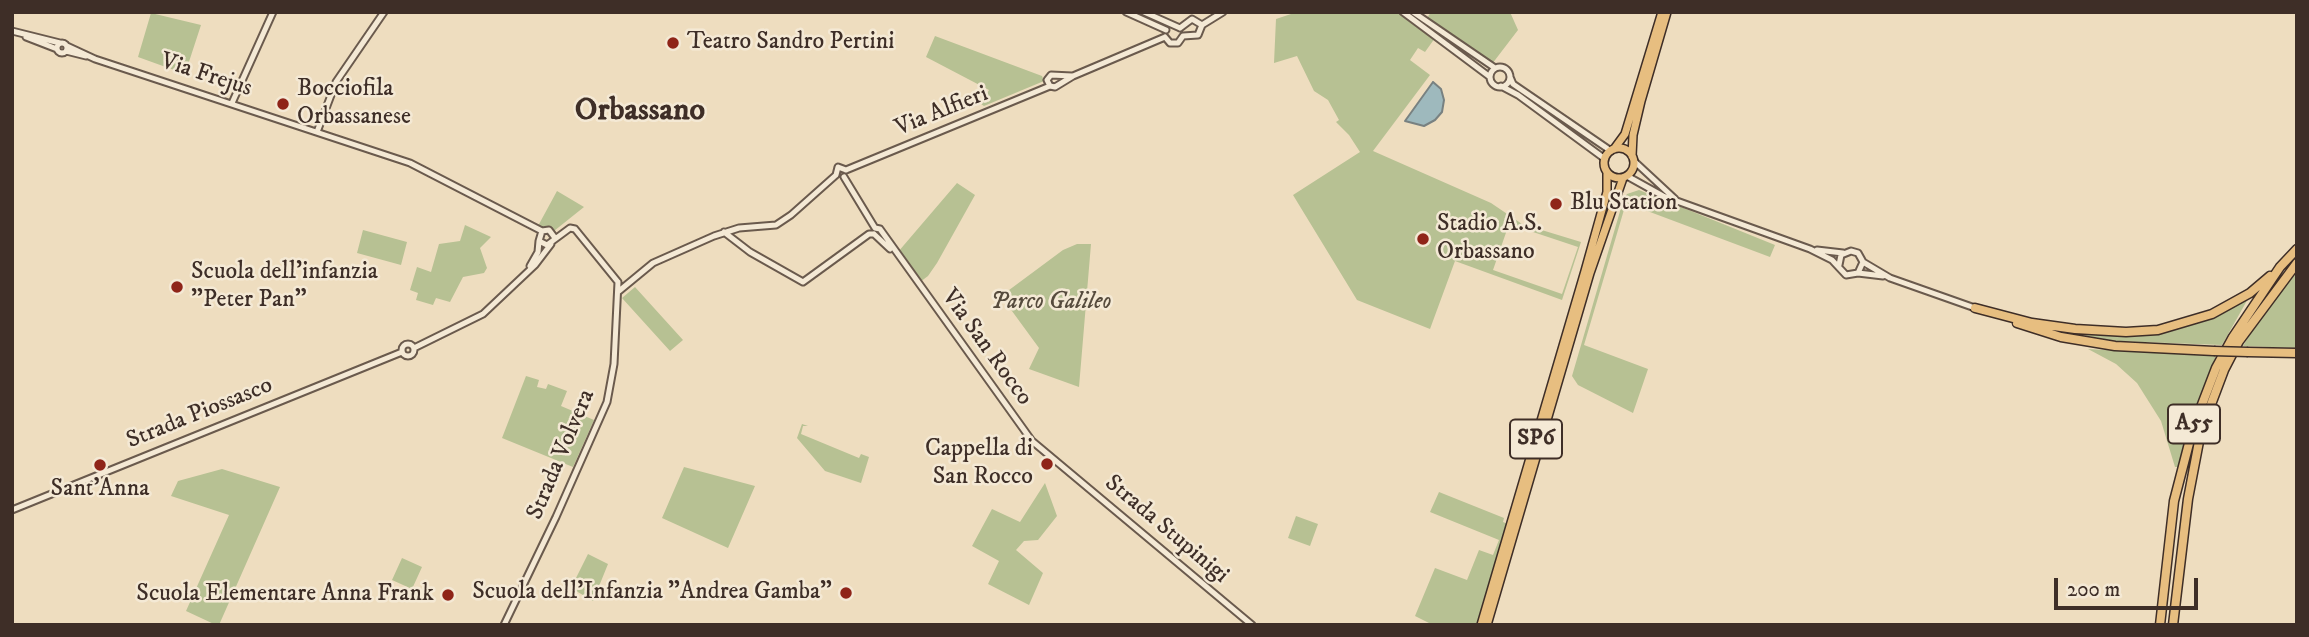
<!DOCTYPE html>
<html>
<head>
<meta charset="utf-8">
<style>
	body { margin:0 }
	#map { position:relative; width:2309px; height:637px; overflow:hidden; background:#eeddbf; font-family:"IM FELL DW Pica",serif }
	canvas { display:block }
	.frame { position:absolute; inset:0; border:14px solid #3e2e27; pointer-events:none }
	.scale { position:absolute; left:2054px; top:578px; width:144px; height:32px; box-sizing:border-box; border:4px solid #3e2e27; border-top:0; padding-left:9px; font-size:21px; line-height:24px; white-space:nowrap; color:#3e2e27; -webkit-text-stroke:5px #f4e9d5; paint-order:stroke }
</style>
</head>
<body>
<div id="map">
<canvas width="2309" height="637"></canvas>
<div class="frame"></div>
<div class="scale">200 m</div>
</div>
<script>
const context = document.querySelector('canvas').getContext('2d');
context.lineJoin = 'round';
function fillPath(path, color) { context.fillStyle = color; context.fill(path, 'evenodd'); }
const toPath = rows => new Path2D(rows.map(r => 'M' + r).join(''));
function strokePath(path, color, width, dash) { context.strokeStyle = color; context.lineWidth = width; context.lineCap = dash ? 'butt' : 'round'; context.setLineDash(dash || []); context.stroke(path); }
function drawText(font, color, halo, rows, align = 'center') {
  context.font = font + ' "IM FELL DW Pica",serif'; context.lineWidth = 5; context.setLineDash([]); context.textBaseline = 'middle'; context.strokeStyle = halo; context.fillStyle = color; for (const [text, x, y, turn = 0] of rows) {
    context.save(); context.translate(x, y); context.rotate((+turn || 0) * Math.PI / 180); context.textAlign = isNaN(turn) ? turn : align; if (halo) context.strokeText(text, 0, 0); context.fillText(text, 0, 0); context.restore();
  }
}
const green = toPath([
	[1297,12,1398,12,1435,38,1425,52,1418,48,1410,60,1430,75,1373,151,1491,203,1522,224,1581,242,1562,300,1455,261,1430,329,1357,300,1293,195,1360,152,1349,135,1336,122,1339,120,1328,100,1314,91,1297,56,1274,63,1276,19],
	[1509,224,1578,247,1562,294,1493,270],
	[1431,12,1510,12,1518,30,1492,64,1427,18],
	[151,13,201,25,185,74,138,57],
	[935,36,1042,76,1044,81,984,106,981,104,989,90,926,57],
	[957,183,975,195,937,263,928,276,920,282,898,252],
	[1639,190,1775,245,1770,257,1626,203,1584,345,1648,369,1633,413,1578,385,1572,376,1623,201,1627,194],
	[557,191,584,207,554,231,538,226],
	[465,225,491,237,480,248,487,268,484,273,463,277,450,302,436,298,433,305,416,300,418,293,410,290,417,267,431,272,439,244,460,241],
	[363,230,407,242,401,265,357,253],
	[1077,244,1091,244,1079,387,1029,369,1039,348,1001,296,1063,250],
	[2297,272,2297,348,2243,346,2258,320],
	[635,287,683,340,670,351,622,298],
	[2249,297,2222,345,2115,341,2062,331,2158,333,2199,323],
	[2088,349,2216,356,2188,426,2178,467,2175,467,2161,421,2137,383,2116,364],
	[526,376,539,380,537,387,546,389,548,384,567,391,561,406,594,420,573,467,502,438],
	[802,424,808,426,803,426,801,434,859,458,861,454,869,457,861,483,825,471,797,438],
	[684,467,755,486,728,548,662,518],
	[222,469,280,487,219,625,216,625,186,611,229,515,171,496,178,481],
	[1045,483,1057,516,1038,540,1024,541,1016,550,1043,573,1029,605,988,584,999,561,972,546,992,509,1020,522],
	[1439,492,1504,518,1503,522,1508,524,1479,625,1433,625,1415,616,1435,568,1467,580,1479,550,1493,555,1499,540,1430,512],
	[1296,516,1318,524,1310,546,1288,538],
	[588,554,608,564,593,601,571,588],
	[402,558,422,567,412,589,392,580]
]);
const water = toPath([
	[1433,82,1441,89,1444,100,1442,112,1435,120,1424,126,1405,121,1433,82]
]);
const tertiary = toPath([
	[1126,12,1166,30],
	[1144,12,1180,28],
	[1403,12,1490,77],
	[1413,12,1495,68],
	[1202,25,1223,12],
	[1180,28,1192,19,1202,25],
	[12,31,60,43],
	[26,37,57,49],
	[1165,37,1170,43,1178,43,1183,36,1198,35,1202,25],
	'57 48a5 5 0 1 1 10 0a5 5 0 1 1-10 0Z',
	[67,46,95,59,410,163,542,231],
	[66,51,86,56],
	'1490 77a10 10 0 1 1 20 0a10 10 0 1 1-20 0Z',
	[1510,77,1513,84,1611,151],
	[1050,86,1047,80,1051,75,1072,76],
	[1501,86,1518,95,1605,159],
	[232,103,273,12],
	[317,132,336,82,384,12],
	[1634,161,1675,199],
	[846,170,1050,86,1055,87,1073,76,1165,37],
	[836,175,838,167,846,170],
	[1627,176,1663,196,1810,249,1832,260,1846,275,1858,273,1863,262,1858,253,1851,251,1841,255,1839,265],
	[844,177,875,228,880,229,1032,441,1252,625],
	[542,231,539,241,547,245,570,228,575,229,618,282],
	[542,231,549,230,555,238],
	[724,232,750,252,803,282,869,234,874,234],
	[874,234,890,249],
	[1817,250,1843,253],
	[1863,262,1890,278,1975,308],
	[530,266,538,252,539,241],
	[1858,273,1883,276],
	[619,291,653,263,714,236,739,228,776,225,791,215,836,175],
	'402 350a6 6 0 1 1 12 0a6 6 0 1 1-12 0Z',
	[414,348,483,314,535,265,551,244],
	[12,510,402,352],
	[504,625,556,517,607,402,614,364,618,282]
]);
const primary = toPath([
	'1604 163a15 15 0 1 1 30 0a15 15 0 1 1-30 0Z',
	[1614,149,1625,134,1662,12],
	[1632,156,1633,135,1641,101,1667,12],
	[1481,625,1585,271,1607,192,1607,172],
	[1487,625,1590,273,1623,178]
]);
const motorway = toPath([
	[1975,308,2032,323,2075,329,2126,332,2158,330,2212,314,2250,293,2270,276],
	[2017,323,2061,337,2115,346,2214,351],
	[2248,352,2297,353],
	[2160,625,2174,501,2193,428,2216,368,2233,337,2280,267,2297,249],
	[2173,625,2188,499,2201,431,2224,370,2239,341,2297,263]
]);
const motorwayBridge = toPath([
	[2214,351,2248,352]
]);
const markers = [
	[673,43,7,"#8f2418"],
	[283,104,7,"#8f2418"],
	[1556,204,7,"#8f2418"],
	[1423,239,7,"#8f2418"],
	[177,287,7,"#8f2418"],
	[1047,464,7,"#8f2418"],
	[100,465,7,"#8f2418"],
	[846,593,7,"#8f2418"],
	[448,595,7,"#8f2418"]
];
const shields = [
	[2194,424,52],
	[1536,439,52]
];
const shieldNames = [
	["A55",2194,424],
	["SP6",1536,439]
];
const poiNames = [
	["Teatro Sandro Pertini",687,43],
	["Bocciofila",297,90],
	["Orbassanese",297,118],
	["Blu Station",1570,204],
	["Stadio A.S.",1437,225],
	["Orbassano",1437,253],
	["Scuola dell'infanzia",191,273],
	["\"Peter Pan\"",191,301],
	["Cappella di",1033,450,"right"],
	["San Rocco",1033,478,"right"],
	["Sant'Anna",100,490,"center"],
	["Scuola dell'Infanzia \"Andrea Gamba\"",832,593,"right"],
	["Scuola Elementare Anna Frank",434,595,"right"]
];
const streetNames = [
	["Via Frejus",206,76,18],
	["Via Alfieri",942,112,-22],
	["Via San Rocco",986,348,54],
	["Strada Piossasco",200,414,-22],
	["Strada Volvera",562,455,-67],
	["Strada Stupinigi",1166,530,40]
];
const parkNames = [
	["Parco Galileo",1051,303]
];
const districtNames = [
	["Orbassano",640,112]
];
fillPath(green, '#b7c193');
fillPath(water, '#9eb9bd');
strokePath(water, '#788181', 2);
strokePath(tertiary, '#6a5a4d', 9);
strokePath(primary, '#3e2e27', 10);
strokePath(motorway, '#3e2e27', 11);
strokePath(tertiary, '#f4e9d5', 5);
strokePath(primary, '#e7be80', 7);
strokePath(motorway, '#e7be80', 8);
strokePath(motorwayBridge, '#3e2e27', 11, []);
strokePath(motorwayBridge, '#e7be80', 8);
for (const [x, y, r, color] of markers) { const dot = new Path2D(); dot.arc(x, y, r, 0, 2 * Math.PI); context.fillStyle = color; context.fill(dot); strokePath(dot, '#f4e9d5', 2.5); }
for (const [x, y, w] of shields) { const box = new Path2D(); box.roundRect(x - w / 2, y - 19.5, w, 39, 5); context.fillStyle = '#f4e9d5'; context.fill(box); strokePath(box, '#3e2e27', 2); }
drawText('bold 23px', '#3e2e27', null, shieldNames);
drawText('24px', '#3e2e27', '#f4e9d5', poiNames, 'left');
drawText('24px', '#3e2e27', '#f4e9d5', streetNames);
drawText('italic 24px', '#564b3d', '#f4e9d5', parkNames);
drawText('bold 32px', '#3e2e27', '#f4e9d5', districtNames);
</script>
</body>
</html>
